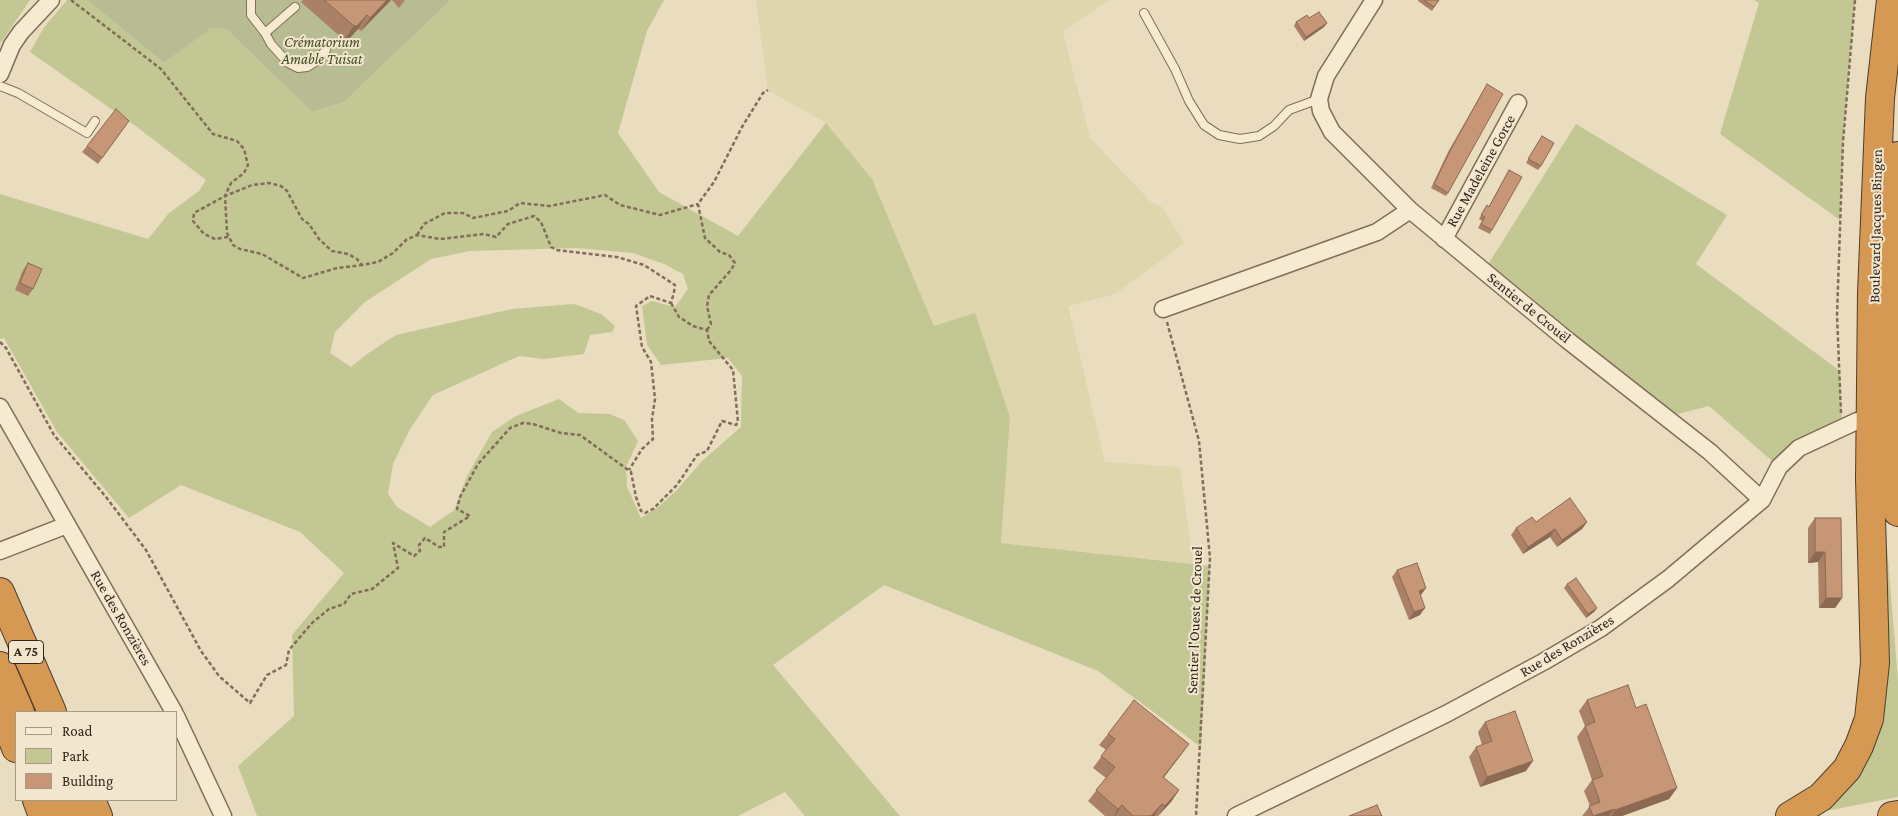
<!DOCTYPE html>
<html>
<head>
<meta charset="utf-8">
<style>
	body { margin:0 }
	#map { position:relative; width:1898px; height:816px; overflow:hidden; background:#eadcbf; font-family:"Crimson Pro",serif }
	canvas { display:block }
	.legend { position:absolute; left:15px; top:711px; width:162px; height:90px; box-sizing:border-box; background:#f2e7ce; border:1px solid #a59a87; margin:0; padding:6px 9px; list-style:none; font-size:15px; color:#32261c }
	.legend li { display:flex; align-items:center; gap:10px; height:25px }
	.legend b { width:25px; border:1px solid #a59a87 }
</style>
</head>
<body>
<div id="map">
<canvas width="1898" height="816"></canvas>
<ul class="legend">
<li><b style="height:6px;background:#f6ead1"></b>Road</li>
<li><b style="height:14px;background:#c3c794"></b>Park</li>
<li><b style="height:14px;background:#c69677"></b>Building</li>
</ul>
</div>
<script>
const context = document.querySelector('canvas').getContext('2d');
context.lineJoin = 'round';
function fillPath(path, color) { context.fillStyle = color; context.fill(path, 'evenodd'); }
const toPath = rows => new Path2D(rows.map(r => 'M' + r).join(''));
function strokePath(path, color, width, dash) { context.strokeStyle = color; context.lineWidth = width; context.lineCap = dash ? 'butt' : 'round'; context.setLineDash(dash || []); context.stroke(path); }
function drawText(font, color, halo, rows, align = 'center') {
  context.font = font + ' "Crimson Pro",serif'; context.lineWidth = 4; context.setLineDash([]); context.textBaseline = 'middle'; context.strokeStyle = halo; context.fillStyle = color; for (const [text, x, y, turn = 0] of rows) {
    context.save(); context.translate(x, y); context.rotate((+turn || 0) * Math.PI / 180); context.textAlign = isNaN(turn) ? turn : align; if (halo) context.strokeText(text, 0, 0); context.fillText(text, 0, 0); context.restore();
  }
}
const farmland = toPath([
	[756,0,1109,0,1063,32,1090,138,1152,203,1162,207,1184,243,1115,294,1068,306,1105,462,1180,467,1193,564,1001,543,1010,417,974,314,934,326,872,179,826,123,768,90]
]);
const green = toPath([
	[0,0,30,0,0,44],
	[67,0,87,0,164,63,211,27,226,29,312,112,344,102,451,0,664,0,647,31,618,133,659,192,738,236,826,123,872,179,934,326,975,313,1010,417,1001,543,1210,566,1201,747,1098,671,884,585,773,665,900,816,805,816,785,792,738,816,257,816,238,766,294,716,292,635,344,573,300,532,181,485,129,518,57,432,4,338,0,339,0,194,148,239,169,213,199,191,206,180,137,127,30,52,43,29],
	[577,248,633,253,664,264,683,274,688,289,675,307,652,301,642,306,647,345,661,365,728,358,742,376,741,427,702,461,676,491,658,507,641,518,627,487,626,467,638,441,624,420,610,414,578,413,559,399,516,416,492,432,467,476,454,510,430,527,397,507,388,494,393,464,409,431,433,395,519,356,544,359,584,354,590,335,612,332,615,326,601,314,574,304,512,309,396,335,367,354,351,367,330,353,335,332,365,302,431,259,470,251],
	[1754,0,1855,0,1843,142,1840,220,1720,134,1759,3],
	[1576,124,1727,215,1696,264,1840,371,1842,428,1779,467,1709,406,1666,417,1484,271],
	[1881,475,1898,680,1898,797,1810,814,1856,771]
]);
const cemetery = toPath([
	[87,0,451,0,344,102,312,112,226,29,211,28,164,63]
]);
const path = toPath([
	[71,0,161,69,213,134,237,141,244,149,248,165,244,173,231,183,225,196,227,233,233,245,240,249,262,254,303,278,337,268,362,265],
	[417,235,424,224,445,213,463,213,473,218,508,211,520,203,550,206,605,195,620,205,660,215,698,204],
	[228,237,215,239,204,234,193,221,194,213,225,196,252,185,269,183,281,186,287,191,302,219,309,224,319,239,332,251,348,254,357,259,362,265,378,262,393,253,406,240,417,235,440,239,484,234,496,237,508,224,534,216,541,222,551,247,557,250,617,257,644,265,675,285,674,292,671,303,650,296,636,306,642,347,651,362,655,399,652,419,653,439,642,449,629,470],
	[1167,322,1199,441,1210,558,1196,816],
	[707,330,711,324,707,306,709,295,731,270,735,263,729,255,720,252,705,238,698,204,714,182,742,127,763,93,768,90],
	[0,342,6,348,54,435,106,497,146,550,201,651,219,676,250,703,267,675,286,665,289,650,312,623,329,609,344,604,351,594,372,589,398,568,393,543,414,556,420,551,419,545,425,538,439,547,444,547,444,532,470,516,457,509,460,497,478,464,510,428,523,423,533,424,561,433,580,435,631,472,636,497,641,511,645,513,653,509,677,485,697,455,707,451,722,421,736,425,738,422,733,370,709,341,707,330,693,326,679,317,671,303],
	[1841,413,1837,315,1843,142,1855,0]
]);
const lane = toPath([
	[251,0,251,15,265,33,295,7],
	[1144,13,1175,69,1189,101,1204,125,1219,135,1240,139,1259,136,1274,126,1289,110,1319,99],
	[265,33,271,44,288,63,298,68,307,67,315,62,326,50],
	[0,86,18,93,87,133,95,121]
]);
const street = toPath([
	[1374,0,1326,76,1319,99,1321,111,1332,132,1410,210,1566,339,1710,452,1762,500],
	[0,74,12,45,21,32,51,0],
	[1444,239,1518,103],
	[1163,309,1377,232,1410,210],
	[0,407,174,712],
	[0,551,67,525],
	[176,716,223,816],
	[1236,816,1446,714,1543,662,1601,628,1668,579,1762,500,1779,467,1799,448,1857,421]
]);
const highway = toPath([
	[1898,156,1895,356,1898,441],
	[1874,309,1872,293,1880,98,1891,0],
	[1884,434,1885,451,1898,512],
	[0,592,52,712],
	[0,666,20,712],
	[0,706,16,748],
	[37,800,43,816],
	[62,800,70,816],
	[91,800,98,816],
	[1790,816,1821,797,1847,769,1859,746,1869,719,1875,663,1870,479,1872,293],
	[1892,816,1898,815]
]);
const wall = toPath([
	[303,0,391,0,361,31,358,29,348,40,344,40,301,2],
	[392,0,405,0,399,8],
	[1418,0,1439,0,1432,11,1418,1],
	[1309,18,1327,23,1324,27,1304,41,1294,26,1296,22],
	[1487,84,1448,193,1446,196,1431,188,1448,152],
	[129,121,98,164,82,152,87,146],
	[1542,136,1541,166,1538,170,1526,163],
	[1509,170,1492,230,1490,234,1478,228,1482,221,1479,219,1487,205,1489,206],
	[28,263,33,289,28,296,15,290,23,270],
	[1815,518,1842,598,1835,608,1819,608,1818,562,1808,563,1808,528],
	[1536,522,1587,522,1582,529,1557,547,1550,537,1523,554,1511,535,1516,528],
	[1397,570,1426,588,1420,595,1420,615,1409,620,1392,577],
	[1567,584,1597,608,1594,612,1586,618,1564,588],
	[1587,700,1636,708,1677,788,1669,799,1622,816,1582,816,1590,806,1584,791,1592,780,1577,737,1585,726,1579,711],
	[1485,722,1526,771,1480,787,1469,757,1476,747,1482,745,1478,732],
	[1108,734,1189,744,1163,778,1179,790,1171,802,1158,816,1105,816,1088,801,1106,778,1093,768,1106,750,1099,745]
]);
const shadedWall = toPath([
	[387,0,391,0,361,31,370,18],
	[367,15,358,29,348,40,344,40,354,26],
	[1327,23,1324,27,1304,41,1306,37],
	[1587,522,1582,529,1557,547,1562,540],
	[1555,529,1550,537,1523,554,1528,547],
	[1815,552,1825,552,1818,562,1808,563],
	[1426,588,1421,595,1413,598,1419,591],
	[1826,598,1842,598,1835,608,1819,608],
	[1425,608,1420,615,1409,620,1414,612],
	[1597,608,1594,612,1586,618,1588,614],
	[1189,744,1181,755,1155,789,1163,777],
	[1533,761,1526,771,1480,787,1487,777],
	[1677,788,1669,799,1622,816,1611,816,1615,810],
	[1179,790,1171,802,1158,816,1165,806],
	[1162,804,1154,816,1151,816],
	[1122,805,1115,816,1114,816,1118,809],
	[1614,809,1609,816,1594,816]
]);
const building = toPath([
	[324,0,387,0,370,18,367,15,357,26,354,26,324,0],
	[1424,0,1439,0,1434,7,1424,0],
	[1319,12,1327,23,1306,37,1296,22,1307,15,1309,18,1319,12],
	[1487,84,1503,94,1448,193,1434,184,1451,149,1487,84],
	[116,109,129,121,102,158,87,146,116,109],
	[1542,136,1554,143,1541,166,1528,159,1542,136],
	[1509,170,1522,177,1492,230,1481,224,1485,217,1481,215,1487,205,1489,207,1509,170],
	[28,263,42,269,33,289,20,283,28,263],
	[1570,498,1587,522,1562,540,1555,529,1528,547,1516,528,1532,517,1536,522,1570,498],
	[1815,518,1841,518,1842,598,1826,598,1825,552,1815,552,1815,518],
	[1417,563,1426,588,1419,591,1425,608,1414,612,1397,570,1417,563],
	[1576,578,1597,608,1588,614,1567,584,1576,578],
	[1628,685,1636,708,1646,704,1677,788,1615,810,1614,809,1593,816,1589,806,1600,802,1592,780,1603,776,1585,726,1595,722,1587,700,1628,685],
	[1134,700,1189,744,1163,777,1179,790,1165,806,1162,804,1151,816,1133,816,1122,805,1118,809,1096,790,1115,767,1101,756,1115,739,1108,734,1134,700],
	[1515,711,1533,761,1487,777,1476,747,1492,741,1485,722,1515,711],
	[1377,805,1382,816,1349,816,1377,805]
]);
const shields = [
	[26,652,35]
];
const shieldNames = [
	["A 75",26,652]
];
const parkNames = [
	["Crématorium",322,42],
	["Amable Tuisat",322,59]
];
const streetNames = [
	["Rue Madeleine Gorce",1481,171,-61],
	["Boulevard Jacques Bingen",1876,226,-89],
	["Sentier de Crouël",1529,308,39],
	["Rue des Ronzières",121,618,60],
	["Sentier l'Ouest de Crouel",1195,620,-88],
	["Rue des Ronzières",1567,646,-31]
];
fillPath(farmland, '#dfd6ad');
fillPath(green, '#c3c794');
fillPath(cemetery, '#b8bc93');
strokePath(lane, '#826d59', 10);
strokePath(street, '#826d59', 19);
strokePath(highway, '#4f3c2d', 30);
strokePath(path, '#826d59', 2.5, [4, 2.5]);
strokePath(lane, '#f6ead1', 8);
strokePath(street, '#f6ead1', 16);
strokePath(highway, '#d69954', 28);
fillPath(wall, '#aa8166');
fillPath(shadedWall, '#8b6953');
fillPath(building, '#c69677');
strokePath(building, '#8b6953', 1);
for (const [x, y, w] of shields) { const box = new Path2D(); box.roundRect(x - w / 2, y - 11.5, w, 23, 4); context.fillStyle = '#f2e7ce'; context.fill(box); strokePath(box, '#32261c', 1); }
drawText('bold 14px', '#32261c', null, shieldNames);
drawText('italic 15px', '#444d24', '#f2e7ce', parkNames);
drawText('15px', '#32261c', '#f2e7ce', streetNames);
</script>
</body>
</html>
